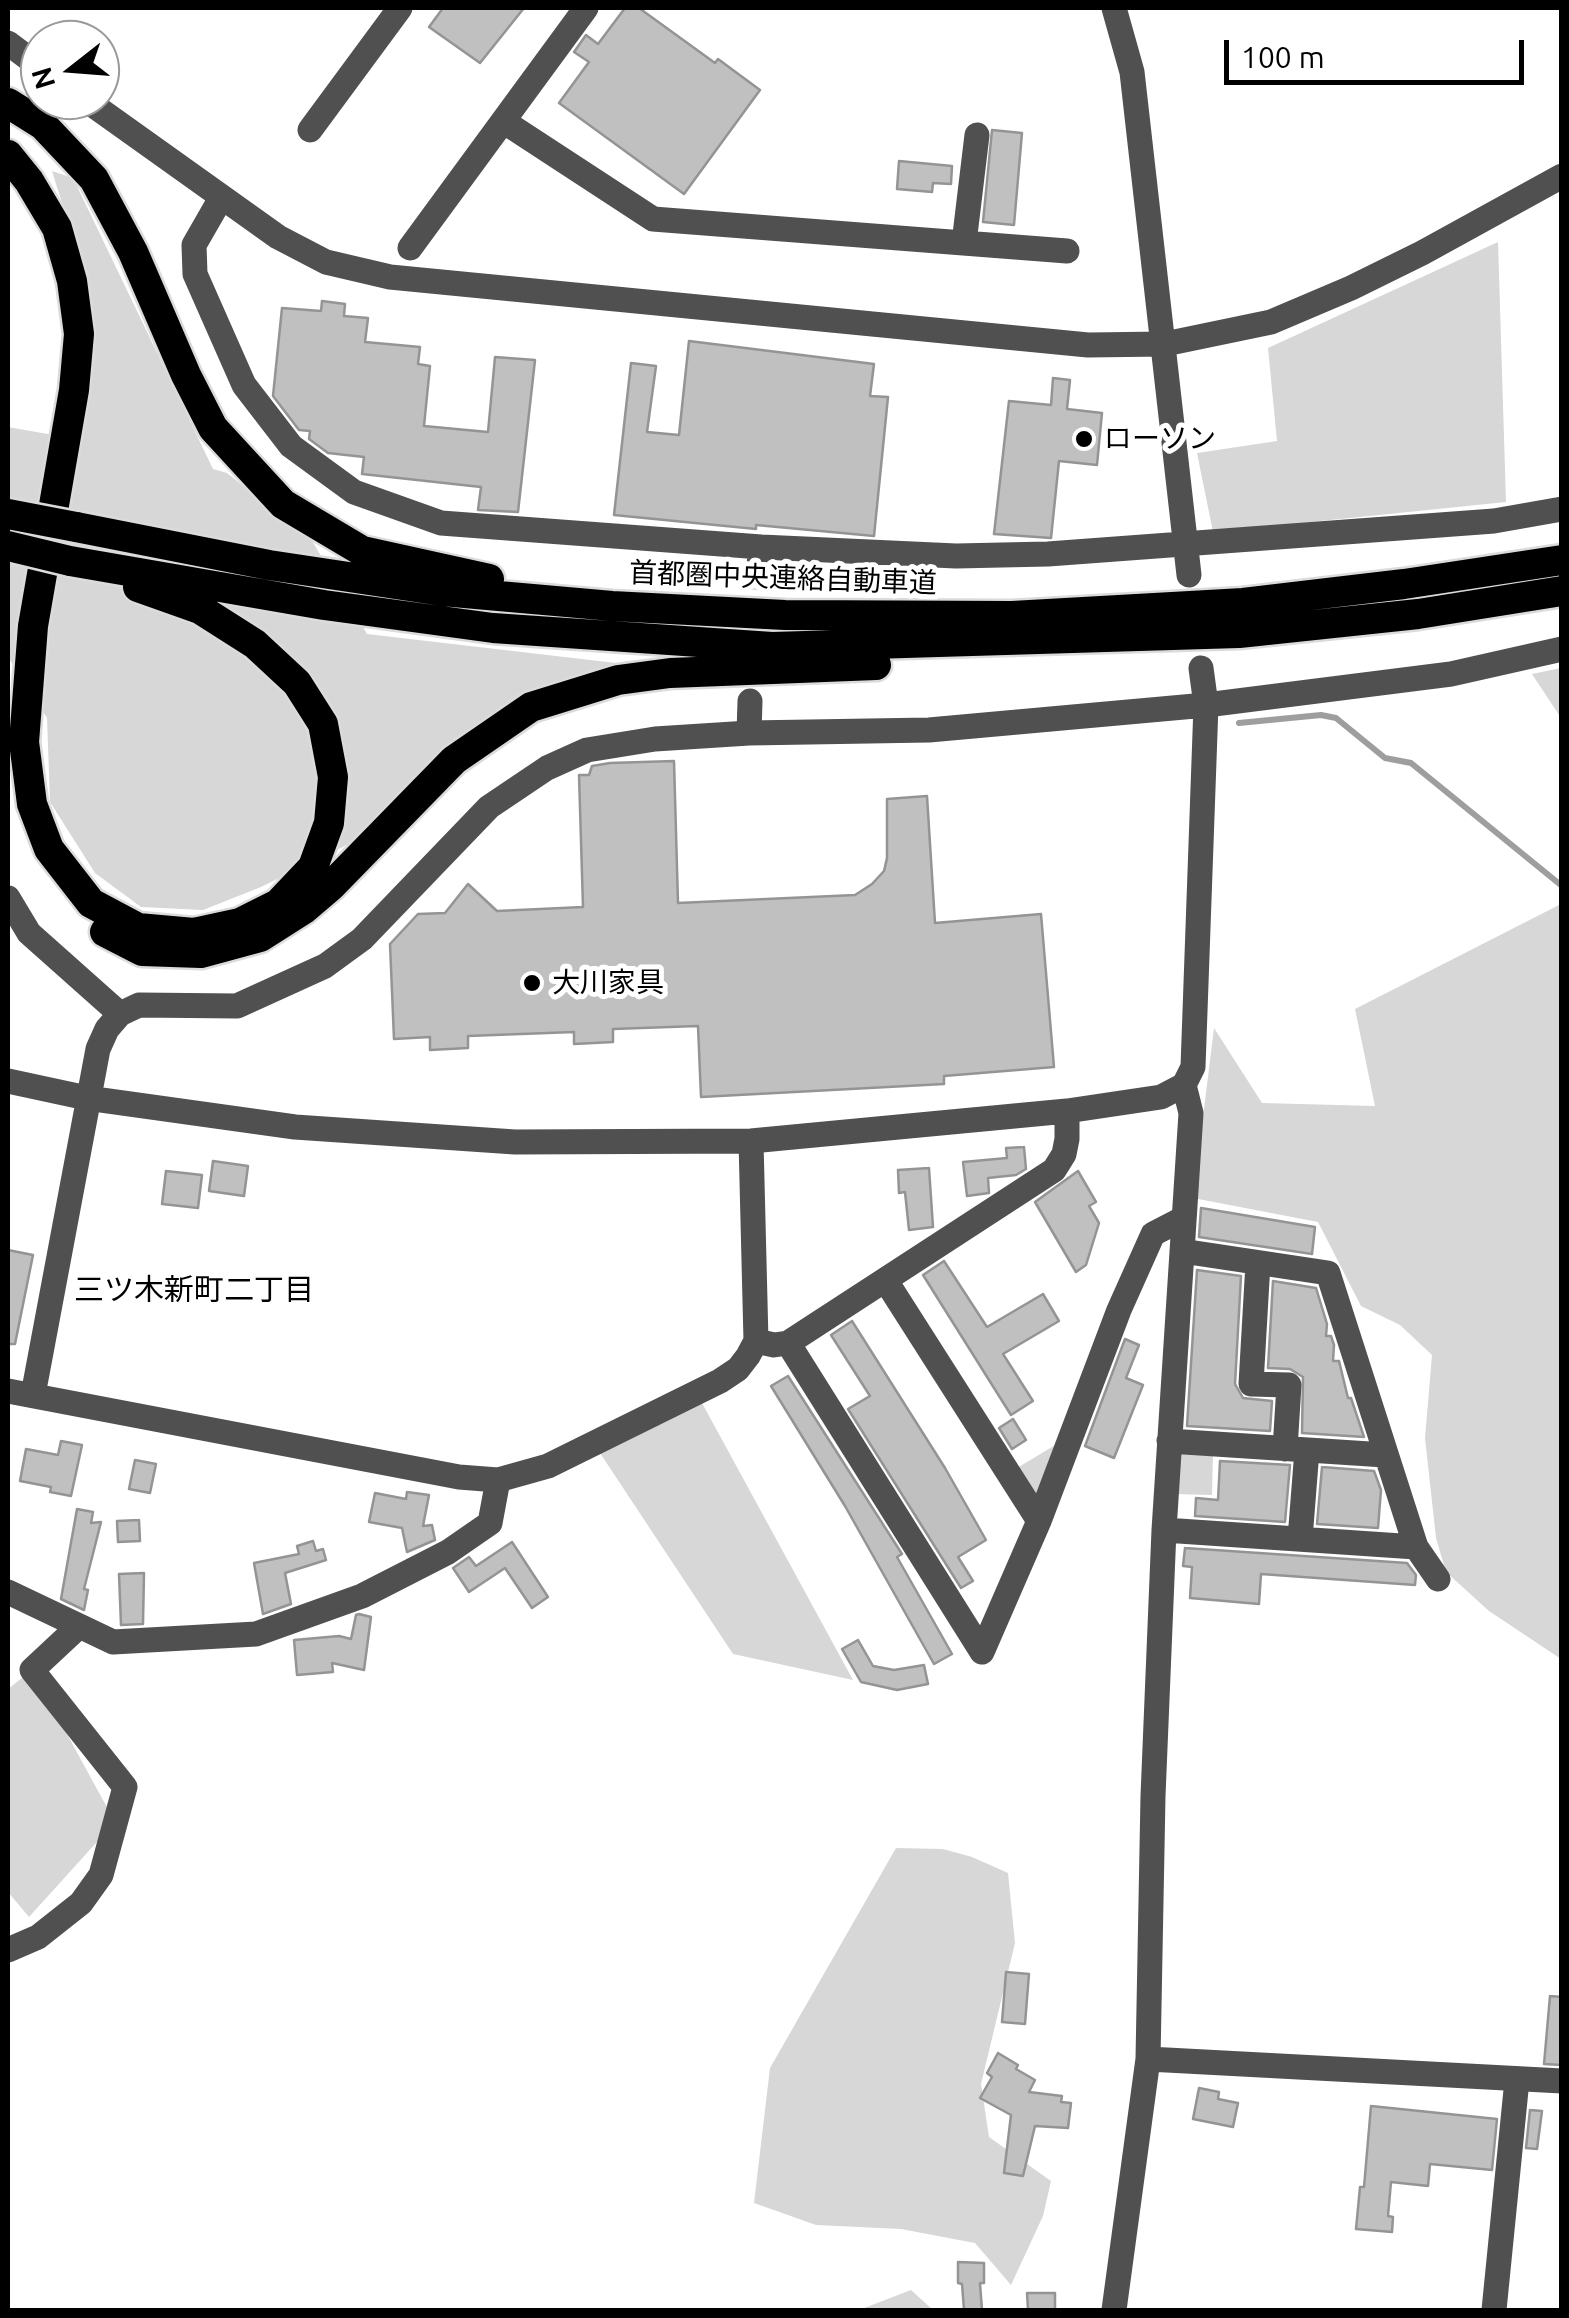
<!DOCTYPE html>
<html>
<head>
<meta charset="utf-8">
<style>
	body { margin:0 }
	#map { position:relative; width:1569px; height:2318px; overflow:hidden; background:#fff; font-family:Ubuntu,sans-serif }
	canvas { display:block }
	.frame { position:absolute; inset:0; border:10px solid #000; pointer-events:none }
	.north { position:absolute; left:20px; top:20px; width:100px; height:100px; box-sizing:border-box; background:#fff; border:2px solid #999; border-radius:50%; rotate:253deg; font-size:28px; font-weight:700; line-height:40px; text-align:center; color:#000 }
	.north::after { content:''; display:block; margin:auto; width:35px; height:45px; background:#000; clip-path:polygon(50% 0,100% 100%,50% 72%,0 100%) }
	.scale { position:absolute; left:1224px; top:40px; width:300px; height:45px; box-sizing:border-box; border:5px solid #000; border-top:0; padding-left:12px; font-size:30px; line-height:35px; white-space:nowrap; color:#000; -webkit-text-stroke:8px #fff; paint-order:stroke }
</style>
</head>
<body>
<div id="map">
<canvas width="1569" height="2318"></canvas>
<div class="frame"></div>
<div class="north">N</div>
<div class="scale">100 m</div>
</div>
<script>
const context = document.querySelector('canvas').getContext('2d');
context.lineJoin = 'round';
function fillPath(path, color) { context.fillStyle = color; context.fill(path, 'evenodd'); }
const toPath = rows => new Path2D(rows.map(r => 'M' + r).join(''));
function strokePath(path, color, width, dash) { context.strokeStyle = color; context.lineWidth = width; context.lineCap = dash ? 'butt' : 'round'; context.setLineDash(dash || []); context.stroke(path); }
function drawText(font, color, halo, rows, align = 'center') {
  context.font = font + ' Ubuntu,"Noto Sans JP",sans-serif'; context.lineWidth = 10; context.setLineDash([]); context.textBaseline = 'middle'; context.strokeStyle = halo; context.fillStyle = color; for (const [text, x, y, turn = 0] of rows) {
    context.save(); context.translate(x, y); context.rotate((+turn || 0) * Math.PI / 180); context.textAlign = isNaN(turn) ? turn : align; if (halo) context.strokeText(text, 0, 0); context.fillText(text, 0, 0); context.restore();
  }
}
const green = toPath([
	[52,171,73,178,213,469,227,473,311,539,367,634,616,663,518,698,454,739,355,841,261,887,203,910,141,907,95,873,50,802,47,718,8,657,8,427,76,439,70,229],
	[1498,242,1506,502,1213,532,1197,453,1277,441,1268,348],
	[1561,668,1562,668,1561,718,1532,674],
	[1561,904,1561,1659,1489,1611,1446,1572,1436,1538,1425,1438,1432,1355,1400,1325,1361,1306,1318,1222,1193,1198,1214,1028,1262,1103,1375,1106,1355,1009],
	[702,1403,853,1680,733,1654,598,1450],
	[1062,1441,1038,1504,1017,1468],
	[1183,1451,1213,1452,1212,1495,1175,1494,1177,1459],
	[32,1670,115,1822,29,1917,8,1892,8,1689],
	[896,1848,943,1849,972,1857,1008,1873,1015,1943,981,2084,989,2137,1051,2181,1043,2216,1011,2285,975,2243,901,2229,816,2225,754,2203,770,2068],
	[911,2290,933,2310,859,2310]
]);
const stream = toPath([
	[1239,723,1321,715,1336,718,1385,758,1411,763,1562,886]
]);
const building = toPath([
	[443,8,524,8,480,63,429,27,443,8],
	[625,8,639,8,715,63,718,59,760,90,684,194,559,103,589,62,574,52,586,35,598,44,625,8],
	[992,130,1022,133,1014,225,983,222,992,130],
	[899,161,952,166,951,184,933,183,932,192,897,189,899,161],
	[322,301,345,304,344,316,368,318,365,342,420,347,418,364,430,366,424,426,488,432,495,357,535,360,518,512,478,510,481,487,362,474,364,457,328,453,309,439,310,431,299,430,273,396,282,308,321,311,322,301],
	[689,341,874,364,870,396,888,397,874,536,756,525,756,529,614,515,631,363,656,366,647,432,679,435,689,341],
	[1053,378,1070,380,1067,409,1102,413,1097,465,1059,461,1051,538,994,534,1009,401,1051,405,1053,378],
	[674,761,678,903,855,895,872,884,884,871,887,858,887,799,927,796,935,923,1041,914,1054,1067,944,1076,944,1084,701,1097,698,1026,613,1029,613,1042,574,1044,574,1032,468,1036,468,1048,430,1050,430,1037,394,1039,390,944,418,914,445,913,468,884,497,911,583,907,579,775,589,775,592,766,610,763,674,761],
	[1024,1147,1026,1169,1016,1175,988,1178,989,1193,967,1196,963,1162,1007,1158,1006,1148,1024,1147],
	[213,1161,248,1166,244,1196,209,1191,213,1161],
	[929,1168,933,1227,909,1230,905,1192,899,1193,898,1170,929,1168],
	[166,1171,202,1175,198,1208,162,1204,166,1171],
	[1078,1171,1096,1202,1089,1206,1099,1223,1086,1265,1076,1272,1035,1202,1078,1171],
	[1201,1208,1315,1227,1312,1254,1199,1237,1201,1208],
	[8,1250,33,1255,15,1344,8,1344,8,1250],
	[944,1261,987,1327,1043,1294,1059,1321,1003,1354,1033,1401,1011,1415,923,1275,944,1261],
	[1197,1270,1241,1276,1235,1384,1243,1398,1272,1401,1270,1431,1187,1426,1197,1270],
	[1273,1281,1316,1288,1327,1324,1326,1336,1331,1336,1334,1345,1333,1361,1339,1361,1348,1398,1351,1398,1364,1437,1302,1433,1303,1377,1290,1369,1268,1368,1273,1281],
	[852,1321,945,1468,986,1540,958,1557,973,1581,961,1588,848,1409,870,1396,831,1335,852,1321],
	[1125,1339,1139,1345,1126,1378,1143,1385,1114,1458,1085,1446,1125,1339],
	[788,1376,902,1554,897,1557,952,1654,934,1664,845,1506,771,1386,788,1376],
	[1013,1419,1026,1440,1012,1449,999,1428,1013,1419],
	[61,1441,82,1445,71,1496,50,1492,51,1487,20,1481,26,1449,58,1455,61,1441],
	[135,1460,156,1464,150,1493,129,1489,135,1460],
	[1220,1461,1290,1465,1285,1522,1195,1516,1196,1498,1218,1500,1220,1461],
	[1322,1467,1374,1471,1381,1490,1378,1528,1317,1524,1322,1467],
	[407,1492,429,1495,423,1526,432,1525,435,1540,407,1552,402,1528,369,1522,375,1493,406,1499,407,1492],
	[77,1509,93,1512,91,1523,101,1522,84,1589,88,1590,84,1610,61,1599,77,1509],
	[139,1520,140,1541,118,1542,117,1521,139,1520],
	[313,1541,316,1551,323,1549,326,1560,285,1573,291,1604,263,1614,254,1563,299,1554,297,1546,313,1541],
	[512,1542,548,1597,532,1608,505,1568,469,1592,453,1568,469,1557,476,1566,512,1542],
	[1185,1548,1407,1563,1416,1575,1415,1585,1261,1574,1259,1604,1190,1598,1192,1567,1183,1566,1185,1548],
	[144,1573,143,1624,121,1625,119,1574,144,1573],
	[359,1614,371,1617,364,1670,332,1663,333,1672,297,1675,294,1640,339,1636,351,1639,356,1615,359,1614],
	[858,1640,873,1666,894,1670,924,1665,928,1684,897,1690,861,1682,842,1649,858,1640],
	[1006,1972,1029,1974,1025,2024,1002,2022,1006,1972],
	[1550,1996,1562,1997,1562,2065,1544,2064,1550,1996],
	[998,2053,1018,2065,1016,2069,1035,2080,1029,2092,1062,2096,1061,2102,1071,2103,1068,2128,1035,2126,1023,2176,1004,2173,1011,2115,980,2098,992,2077,987,2073,998,2053],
	[1199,2088,1219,2092,1218,2099,1238,2103,1233,2127,1193,2119,1199,2088],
	[1371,2106,1497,2119,1492,2170,1430,2164,1428,2186,1391,2182,1388,2216,1393,2217,1392,2232,1356,2229,1360,2187,1364,2187,1371,2106],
	[1530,2110,1542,2111,1537,2149,1526,2148,1530,2110],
	[958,2262,984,2263,984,2283,980,2283,982,2310,964,2310,962,2284,958,2283,958,2262],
	[1027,2293,1055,2293,1055,2310,1028,2310,1027,2293]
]);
const minorTunnel = toPath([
	[752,664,758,574]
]);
const minor = toPath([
	[1114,8,1132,72,1189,575],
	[8,43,40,67],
	[86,100,278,237,326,262,390,277,1088,345,1165,344,1271,322,1351,288,1422,253,1562,176],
	[503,121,653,219,1067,251],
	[310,130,400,8],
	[221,198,194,245,195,274,244,385,291,446,354,492,441,523,761,547],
	[964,243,977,135],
	[410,248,586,8],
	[758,574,761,547,956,556,1048,554,1494,521,1562,509],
	[749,733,750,701],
	[8,898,29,933,120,1014,139,1005,237,1006,325,966,362,939,489,807,547,768,587,750,655,739,749,733,929,730,1206,705,1451,674,1562,649],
	[8,1081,87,1098,295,1127,515,1142,751,1141,1067,1111,1161,1097,1184,1085,1193,1067,1206,705,1201,668],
	[1182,1251,1328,1273,1416,1547,1438,1579],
	[1258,1263,1251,1384,1289,1385,1285,1449],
	[886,1281,1039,1521],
	[756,1341,774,1345,788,1343,1054,1170,1064,1154,1067,1139,1067,1111],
	[788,1343,982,1652],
	[8,1391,459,1477,498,1480,548,1466,720,1381,738,1369,748,1356,756,1341,751,1141],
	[33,1395,98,1049,107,1029,120,1014],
	[1169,1441,1385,1455],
	[1164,1530,1416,1547],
	[1300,1539,1307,1450],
	[8,1592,113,1642,256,1634,362,1596,448,1552,490,1523,498,1480],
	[982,1652,1039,1521,1119,1310,1153,1234,1184,1218],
	[8,1950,38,1937,81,1903,101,1875,125,1787,32,1670,77,1628],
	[1148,2059,1562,2081],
	[1114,2310,1148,2059,1153,1796,1164,1530,1191,1113,1184,1085],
	[1494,2310,1517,2080]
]);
const highway = toPath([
	[8,103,43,125,94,179,133,252,186,375,213,428,283,504,362,551,489,579],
	[8,155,29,181,57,228,72,281,79,334,74,390,33,626,24,742,32,804,49,849,91,903,138,928,194,933,240,923,278,904,313,867,329,823,333,777,323,724,297,683,255,644,200,609,138,587],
	[76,527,269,565,442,591,612,606,785,615,1012,616,1243,603,1404,584,1562,560],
	[70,561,324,605,493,628,772,647,1239,633,1418,614,1562,591],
	[105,932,142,951,201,953,260,937,304,909,331,886,454,760,531,707,618,680,670,673,876,665]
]);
const highwayBridge = toPath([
	[8,514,76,527],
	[8,546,70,561]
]);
const markers = [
	[1084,439,10,"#000"],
	[532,983,10,"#000"]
];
const poiNames = [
	["ローソン",1104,439],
	["大川家具",552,983]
];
const streetNames = [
	["首都圏中央連絡自動車道",783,578,2]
];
const neighbourhoodNames = [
	["三ツ木新町二丁目",194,1290]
];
fillPath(green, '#d7d7d7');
strokePath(stream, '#9e9e9e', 6);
fillPath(building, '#c0c0c0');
strokePath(building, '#949494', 2.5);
strokePath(minorTunnel, '#d9d9d9', 25, [25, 12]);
strokePath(highway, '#dbdbdb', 35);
strokePath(minor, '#505050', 25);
strokePath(highway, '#000', 30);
strokePath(highwayBridge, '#dbdbdb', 35, []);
strokePath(highwayBridge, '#000', 30);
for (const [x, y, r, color] of markers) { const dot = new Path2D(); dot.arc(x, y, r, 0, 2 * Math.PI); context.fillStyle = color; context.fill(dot); strokePath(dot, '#fff', 4); }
drawText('28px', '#000', '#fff', poiNames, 'left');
drawText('28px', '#000', '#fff', streetNames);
drawText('30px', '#000', '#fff', neighbourhoodNames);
</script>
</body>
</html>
